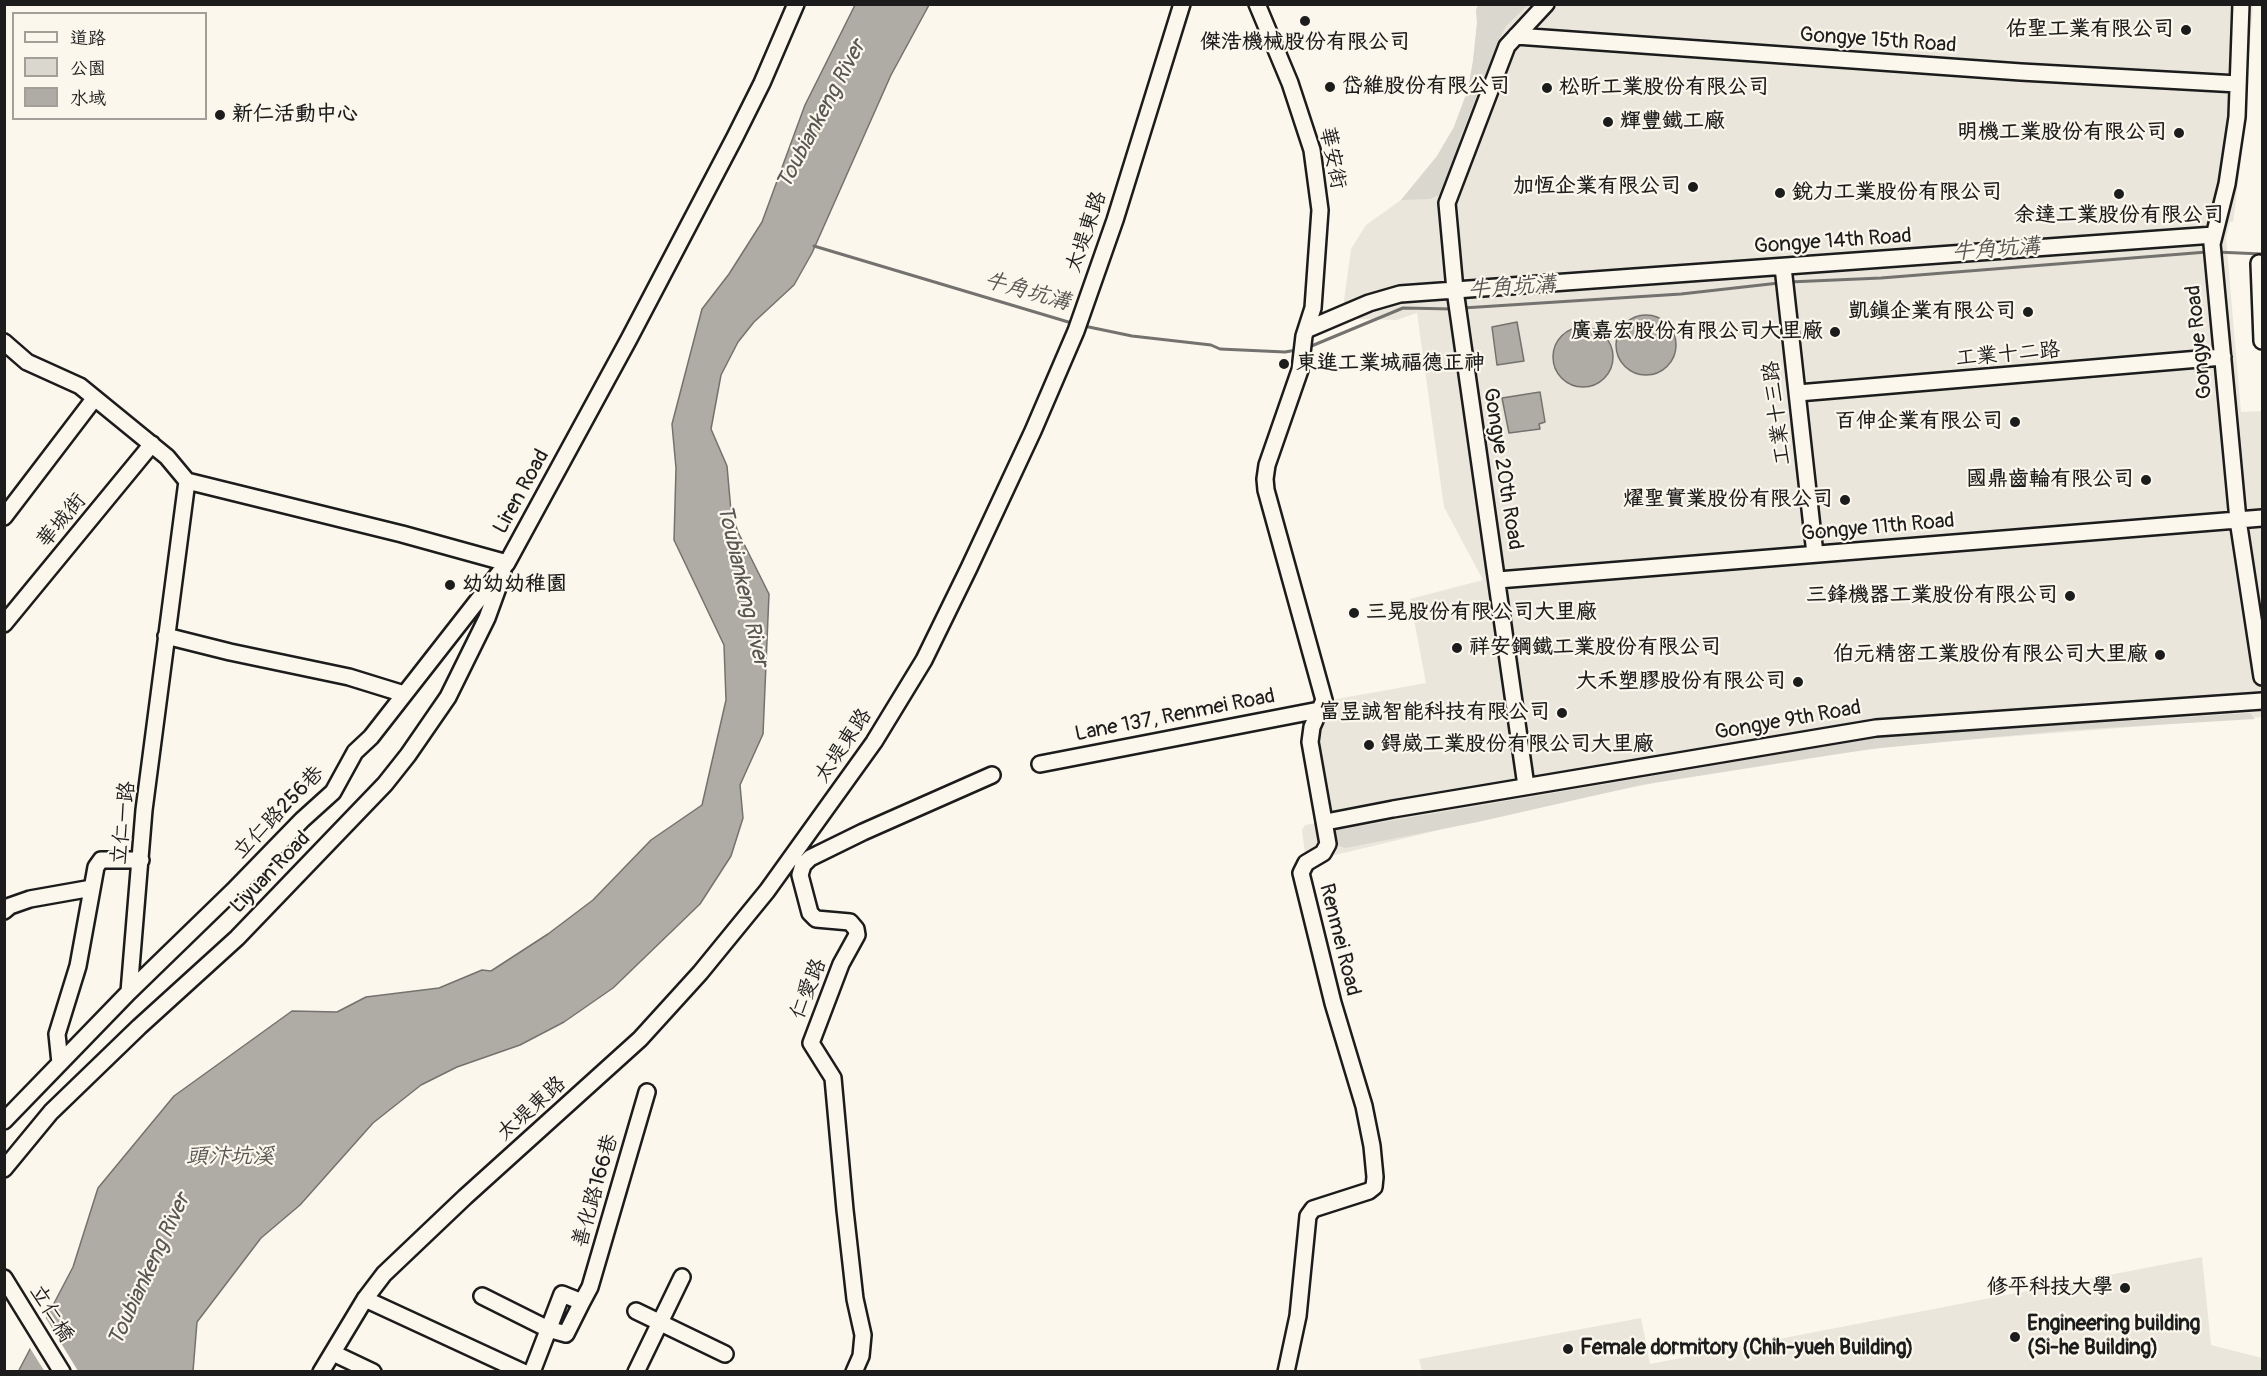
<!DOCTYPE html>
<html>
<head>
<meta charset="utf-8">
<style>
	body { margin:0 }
	#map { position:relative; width:2267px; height:1376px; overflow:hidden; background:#fbf7ec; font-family:Pangolin,"LXGW WenKai TC",sans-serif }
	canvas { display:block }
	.frame { position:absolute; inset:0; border:6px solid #1c1c1c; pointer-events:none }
	.legend { position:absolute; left:12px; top:12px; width:195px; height:108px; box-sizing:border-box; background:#fbf7ec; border:2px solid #a29f99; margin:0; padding:8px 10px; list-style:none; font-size:18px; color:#1c1c1c }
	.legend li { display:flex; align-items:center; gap:12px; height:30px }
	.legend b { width:30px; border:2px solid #a29f99 }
</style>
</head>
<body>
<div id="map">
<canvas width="2267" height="1376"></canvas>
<div class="frame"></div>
<ul class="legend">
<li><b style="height:8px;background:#fbf7ec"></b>道路</li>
<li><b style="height:16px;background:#dad7ce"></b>公園</li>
<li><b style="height:16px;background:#afaca5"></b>水域</li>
</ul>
</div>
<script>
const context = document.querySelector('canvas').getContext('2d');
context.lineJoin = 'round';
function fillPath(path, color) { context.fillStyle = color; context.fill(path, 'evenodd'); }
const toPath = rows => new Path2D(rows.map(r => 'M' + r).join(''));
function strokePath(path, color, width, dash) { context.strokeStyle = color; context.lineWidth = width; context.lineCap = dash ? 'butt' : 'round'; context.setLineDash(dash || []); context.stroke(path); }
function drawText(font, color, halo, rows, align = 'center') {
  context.font = font + ' Pangolin,"LXGW WenKai TC",sans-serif'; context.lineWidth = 4.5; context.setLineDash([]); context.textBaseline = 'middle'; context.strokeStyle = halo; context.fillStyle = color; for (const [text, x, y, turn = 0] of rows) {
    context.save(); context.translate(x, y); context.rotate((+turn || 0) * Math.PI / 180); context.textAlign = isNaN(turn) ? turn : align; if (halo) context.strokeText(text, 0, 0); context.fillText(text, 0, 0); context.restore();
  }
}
const built = toPath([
	[1478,5,2253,5,2241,161,2233,222,2230,222,2226,238,2241,412,2262,411,2262,717,1913,744,1722,769,1527,809,1306,862,1302,830,1305,825,1316,823,1301,736,1306,733,1315,703,1426,683,1410,599,1483,580,1444,507,1417,313,1396,320,1359,319,1343,308,1351,249,1366,225,1401,200,1437,156,1454,127,1468,89,1473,61,1477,23,1476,10],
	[2202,1257,2211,1345,2262,1358,2262,1371,1422,1372,1419,1359,1641,1318,1650,1364]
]);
const green = toPath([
	[1478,5,1528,5,1506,26,1499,39,1459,141,1458,151,1439,195,1430,199,1401,200,1437,156,1454,127,1468,89,1473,61,1477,23,1476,10],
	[2250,713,2255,719,2070,730,1870,749,1641,785,1478,822,1346,848,1339,846,1334,837,1334,832,1337,830,1881,737]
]);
const water = toPath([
	[855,5,929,5,891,75,812,253,794,285,754,322,738,342,721,375,711,429,727,466,731,511,738,532,769,594,763,734,740,785,743,818,731,856,700,904,613,988,564,1022,520,1045,457,1067,421,1085,373,1123,300,1205,261,1238,197,1322,193,1371,18,1372,73,1267,98,1188,174,1096,292,1011,337,1012,366,997,439,988,482,970,491,971,548,934,593,900,651,840,702,805,726,700,724,645,674,540,676,468,672,424,702,309,729,274,762,222,805,105,855,5],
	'1616 345a30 30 0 1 1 60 0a30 30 0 1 1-60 0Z',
	[1517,322,1524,361,1497,365,1492,327,1517,322],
	'1553 357a30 30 0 1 1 60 0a30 30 0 1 1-60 0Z',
	[1540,392,1545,422,1539,424,1540,429,1509,433,1502,398,1540,392]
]);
const pier = toPath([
	[44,1315,78,1371,45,1372,28,1345]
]);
const stream = toPath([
	[814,246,1075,324],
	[2216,252,2262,254],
	[1789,282,1881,278,2207,252],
	[1463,308,1681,294,1779,283],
	[1084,326,1132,336,1211,345,1220,349,1285,352,1297,350],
	[1309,347,1403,308,1453,309]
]);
const minor = toPath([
	[1257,4,1290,83,1312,150,1320,210,1313,308,1304,336,1300,370,1267,465,1265,479,1266,490,1324,700,1312,727,1310,742,1328,844,1323,853,1306,863,1301,873,1333,1003,1364,1106,1372,1146,1375,1177,1374,1187,1369,1191,1313,1209,1308,1216,1298,1316,1286,1372],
	[2241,4,2237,117,2227,184,2212,244,2238,520,2262,677],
	[1516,36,2021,72,2238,84],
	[2259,263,2262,341],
	[1783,267,1815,554],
	[1308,329,1369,303,1400,294,2214,235],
	[4,342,27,362,80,386,167,457,187,481,402,534,507,563],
	[1798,393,2223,357],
	[4,517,94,399],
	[1498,580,2262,518],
	[4,624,152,444],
	[166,636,230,652,349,677,404,694],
	[1040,764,1319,710],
	[1526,786,1455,290,1447,203,1507,46,1546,4],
	[1326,822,1393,809,1876,728,2262,701],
	[4,911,10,906,30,899,92,888],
	[129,992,233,891,302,820,333,792,355,752,371,737,507,563,629,339,735,137,762,83,796,4],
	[60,1063,57,1034,78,966,96,867,101,860,141,860],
	[4,1121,129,992,144,810,187,481],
	[4,1169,51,1112,139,1027,237,938,385,784,408,755,448,697,487,618,503,574],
	[4,1278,62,1372],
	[482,1296,548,1329,566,1334,582,1302],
	[365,1299,523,1372],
	[636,1311,725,1354],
	[333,1353,373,1372],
	[321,1372,365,1299,384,1274,465,1197,640,1039,700,973,767,891,874,742,924,660,969,568,1033,431,1076,331,1115,220,1182,4],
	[532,1372,562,1294,582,1302,590,1287,647,1092],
	[636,1372,682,1277],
	[854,1372,861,1356,863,1335,855,1299,845,1210,833,1078,811,1043,841,964,857,935,856,929,850,922,816,919,810,913,800,875,803,865,810,858,863,832,992,775]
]);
const markers = [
	[1305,21,6,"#1c1c1c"],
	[2186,30,6,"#1c1c1c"],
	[1330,87,6,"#1c1c1c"],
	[1547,88,6,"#1c1c1c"],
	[220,115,6,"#1c1c1c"],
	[1608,122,6,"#1c1c1c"],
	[2179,133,6,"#1c1c1c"],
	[1693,187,6,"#1c1c1c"],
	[1780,193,6,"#1c1c1c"],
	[2119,194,6,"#1c1c1c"],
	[2028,312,6,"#1c1c1c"],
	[1835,332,6,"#1c1c1c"],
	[1284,364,6,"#1c1c1c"],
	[2015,422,6,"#1c1c1c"],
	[2146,480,6,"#1c1c1c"],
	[1845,500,6,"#1c1c1c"],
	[450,585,6,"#1c1c1c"],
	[2070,596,6,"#1c1c1c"],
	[1354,613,6,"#1c1c1c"],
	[1457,648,6,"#1c1c1c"],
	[2160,655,6,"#1c1c1c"],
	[1798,682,6,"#1c1c1c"],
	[1562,713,6,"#1c1c1c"],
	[1369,745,6,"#1c1c1c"],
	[2125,1288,6,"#1c1c1c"],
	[2015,1337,6,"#1c1c1c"],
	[1568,1349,6,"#1c1c1c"]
];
const poiNames = [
	["佑聖工業有限公司",2174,30],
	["傑浩機械股份有限公司",1305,43,"center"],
	["岱維股份有限公司",1342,87,"left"],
	["松昕工業股份有限公司",1559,88,"left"],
	["新仁活動中心",232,115,"left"],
	["輝豐鐵工廠",1620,122,"left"],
	["明機工業股份有限公司",2167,133],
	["加恆企業有限公司",1681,187],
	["銳力工業股份有限公司",1792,193,"left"],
	["余達工業股份有限公司",2119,216,"center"],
	["凱鎮企業有限公司",2016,312],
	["廣嘉宏股份有限公司大里廠",1823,332],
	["東進工業城福德正神",1296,364,"left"],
	["百伸企業有限公司",2003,422],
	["國鼎齒輪有限公司",2134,480],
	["燿聖實業股份有限公司",1833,500],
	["幼幼幼稚園",462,585,"left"],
	["三鋒機器工業股份有限公司",2058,596],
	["三晃股份有限公司大里廠",1366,613,"left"],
	["祥安鋼鐵工業股份有限公司",1469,648,"left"],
	["伯元精密工業股份有限公司大里廠",2148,655],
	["大禾塑膠股份有限公司",1786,682],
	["富昱誠智能科技有限公司",1550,713],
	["鍀崴工業股份有限公司大里廠",1381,745,"left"],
	["修平科技大學",2113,1288],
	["Engineering building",2027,1325,"left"],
	["(Si-he Building)",2027,1349,"left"],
	["Female dormitory (Chih-yueh Building)",1580,1349,"left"]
];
const streetNames = [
	["Gongye 15th Road",1878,41,4],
	["華安街",1332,158,79],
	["太堤東路",1087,232,-71],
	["Gongye 14th Road",1833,242,-4],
	["Gongye Road",2200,342,-96],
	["工業十二路",2008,355,-5],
	["工業十三路",1778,413,-97],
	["Gongye 20th Road",1502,469,81],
	["Liren Road",522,492,-61],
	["華城街",62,521,-50],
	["Gongye 11th Road",1878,528,-5],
	["Lane 137, Renmei Road",1175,716,-11],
	["Gongye 9th Road",1788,721,-10],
	["太堤東路",844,746,-56],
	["立仁路256巷",279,813,-46],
	["立仁一路",124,823,-84],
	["Liyuan Road",271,873,-46],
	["Renmei Road",1339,940,76],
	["仁愛路",809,989,-68],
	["太堤東路",532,1109,-42],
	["善化路166巷",596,1191,-74],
	["立仁橋",51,1314,58]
];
const waterNames = [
	["Toubiankeng River",822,115,-62],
	["牛角坑溝",1996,250,-4],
	["牛角坑溝",1512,288,-4],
	["牛角坑溝",1027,292,16],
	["Toubiankeng River",742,586,77],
	["頭汴坑溪",230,1157],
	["Toubiankeng River",150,1270,-65]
];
fillPath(built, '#eae6dc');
fillPath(green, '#dad7ce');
fillPath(water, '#afaca5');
strokePath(water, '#74726e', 1.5);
fillPath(pier, '#fbf7ec');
strokePath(stream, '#74726e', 3);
strokePath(minor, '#1c1c1c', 20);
strokePath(minor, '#fbf7ec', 15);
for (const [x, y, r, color] of markers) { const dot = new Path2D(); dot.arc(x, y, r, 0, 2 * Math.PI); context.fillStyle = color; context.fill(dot); strokePath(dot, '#fbf7ec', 2); }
drawText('bold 21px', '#1c1c1c', '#fbf7ec', poiNames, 'right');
drawText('21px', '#1c1c1c', '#fbf7ec', streetNames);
drawText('italic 22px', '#575653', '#fbf7ec', waterNames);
</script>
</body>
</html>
